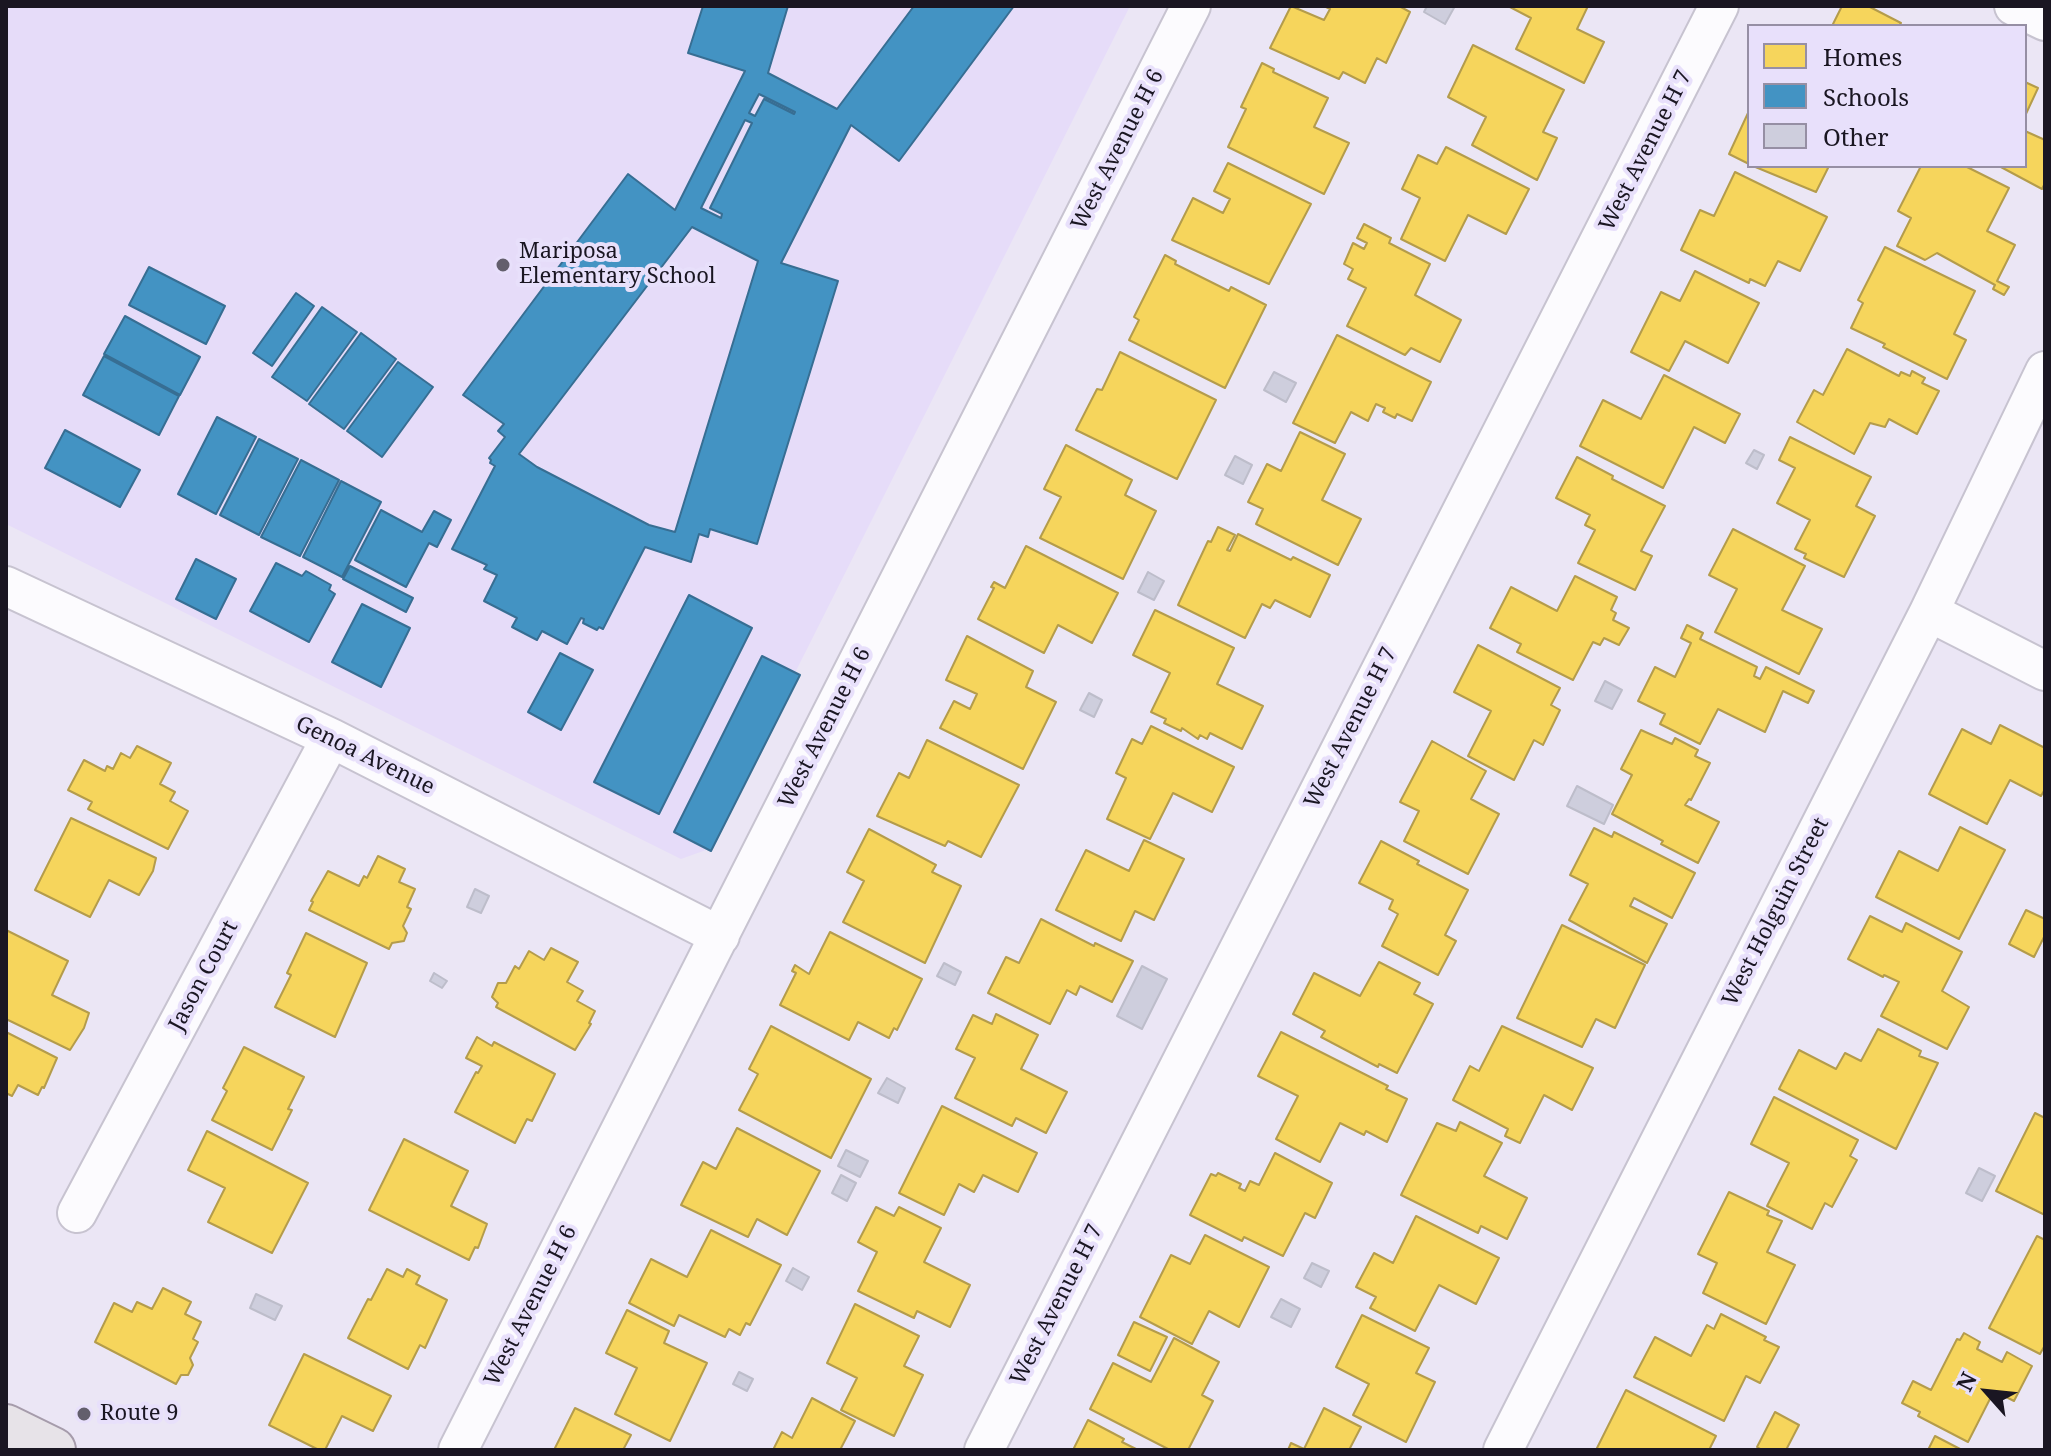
<!DOCTYPE html>
<html>
<head>
<meta charset="utf-8">
<style>
	body { margin:0 }
	#map { position:relative; width:2051px; height:1456px; overflow:hidden; background:#ebe6f5; font-family:"Noto Serif",serif }
	canvas { display:block }
	.frame { position:absolute; inset:0; border:8px solid #1a1622; pointer-events:none }
	.legend { position:absolute; left:1747px; top:24px; width:280px; height:144px; box-sizing:border-box; background:#e8e0fb; border:2px solid #968fa4; margin:0; padding:10px 14px; list-style:none; font-size:24px; color:#1a1622 }
	.legend li { display:flex; align-items:center; gap:16px; height:40px }
	.legend b { width:40px; border:2px solid #968fa4 }
	.north { position:absolute; left:1947px; top:1352px; width:80px; height:80px; -webkit-text-stroke:6px #e8e0fb; paint-order:stroke; rotate:297deg; font-size:22px; font-weight:700; line-height:32px; text-align:center; color:#1a1622 }
	.north::after { content:''; display:block; margin:auto; width:28px; height:36px; background:#1a1622; clip-path:polygon(50% 0,100% 100%,50% 72%,0 100%) }
</style>
</head>
<body>
<div id="map">
<canvas width="2051" height="1456"></canvas>
<div class="frame"></div>
<ul class="legend">
<li><b style="height:22px;background:#f6d55c"></b>Homes</li>
<li><b style="height:22px;background:#4393c3"></b>Schools</li>
<li><b style="height:22px;background:#cecedd"></b>Other</li>
</ul>
<div class="north">N</div>
</div>
<script>
const context = document.querySelector('canvas').getContext('2d');
context.lineJoin = 'round';
function fillPath(path, color) { context.fillStyle = color; context.fill(path, 'evenodd'); }
const toPath = rows => new Path2D(rows.map(r => 'M' + r).join(''));
function strokePath(path, color, width, dash) { context.strokeStyle = color; context.lineWidth = width; context.lineCap = dash ? 'butt' : 'round'; context.setLineDash(dash || []); context.stroke(path); }
function drawText(font, color, halo, rows, align = 'center') {
  context.font = font + ' "Noto Serif",serif'; context.lineWidth = 8; context.setLineDash([]); context.textBaseline = 'middle'; context.strokeStyle = halo; context.fillStyle = color; for (const [text, x, y, turn = 0] of rows) {
    context.save(); context.translate(x, y); context.rotate((+turn || 0) * Math.PI / 180); context.textAlign = isNaN(turn) ? turn : align; if (halo) context.strokeText(text, 0, 0); context.fillText(text, 0, 0); context.restore();
  }
}
const built = toPath([
	[6,6,1130,6,706,850,681,859,6,524]
]);
const homes = toPath([
	[1291,6,1324,20,1330,9,1324,6,1399,6,1410,12,1386,63,1377,58,1365,83,1343,72,1339,79,1270,48,1291,6],
	[1508,6,1588,6,1577,29,1604,42,1584,83,1516,49,1531,18,1508,6],
	[1842,6,1868,6,1901,23,1899,26,1832,26,1842,6],
	[1473,45,1564,90,1543,132,1557,138,1537,180,1472,145,1486,117,1448,97,1473,45],
	[1262,63,1274,69,1273,72,1328,98,1314,127,1349,143,1324,194,1228,147,1246,109,1241,107,1262,63],
	[2025,82,2038,88,2025,116,2025,82],
	[1748,113,1749,114,1749,164,1729,154,1748,113],
	[2025,131,2045,140,2045,183,2042,189,1999,166,2025,166,2025,131],
	[1446,147,1529,189,1506,234,1468,215,1445,261,1401,239,1420,198,1402,189,1418,155,1437,164,1446,147],
	[1228,163,1311,204,1269,284,1172,240,1193,198,1223,213,1230,199,1214,191,1228,163],
	[1753,166,1829,166,1816,192,1753,166],
	[1921,166,1965,166,2009,188,1987,231,2015,245,1997,281,2009,287,2004,295,1993,289,1995,285,1937,253,1925,260,1897,246,1911,218,1898,211,1921,166],
	[1735,172,1827,217,1800,271,1778,261,1765,286,1750,279,1749,283,1681,250,1700,210,1714,216,1735,172],
	[1364,224,1391,238,1389,243,1430,264,1415,295,1461,320,1440,362,1411,348,1405,355,1347,326,1366,288,1348,279,1353,269,1344,264,1353,243,1364,249,1367,243,1357,238,1364,224],
	[1885,247,1975,291,1954,334,1966,340,1947,379,1883,347,1885,344,1851,328,1863,303,1858,300,1885,247],
	[1165,255,1176,261,1175,264,1229,291,1231,287,1266,305,1225,388,1129,340,1139,320,1134,317,1165,255],
	[1695,271,1759,303,1728,363,1685,341,1669,371,1631,352,1661,292,1680,301,1695,271],
	[1337,335,1431,382,1412,421,1397,414,1395,418,1383,412,1385,408,1376,404,1368,421,1351,412,1335,443,1293,423,1337,335],
	[1847,349,1899,376,1901,372,1910,376,1912,371,1925,378,1922,383,1939,391,1917,434,1889,419,1885,427,1870,423,1854,454,1797,422,1814,390,1823,395,1847,349],
	[1120,352,1216,400,1177,479,1076,430,1097,389,1102,390,1120,352],
	[1664,375,1740,414,1725,443,1694,427,1663,488,1580,446,1603,400,1641,419,1664,375],
	[1300,432,1345,454,1322,500,1361,519,1338,565,1256,524,1263,509,1248,502,1267,464,1281,471,1300,432],
	[1790,437,1871,477,1856,506,1875,516,1844,577,1804,558,1806,554,1795,549,1810,520,1777,503,1795,468,1779,460,1790,437],
	[1066,445,1132,480,1125,495,1156,511,1123,579,1040,538,1061,497,1044,489,1066,445],
	[1577,457,1613,476,1612,479,1665,506,1641,551,1652,556,1635,590,1578,563,1595,530,1585,525,1590,515,1556,498,1577,457],
	[1218,527,1235,535,1227,550,1230,551,1238,534,1291,560,1293,557,1330,575,1310,617,1275,600,1270,608,1262,604,1245,638,1178,605,1208,541,1211,542,1218,527],
	[1733,529,1805,566,1782,610,1822,629,1799,674,1715,632,1737,589,1709,575,1733,529],
	[1026,546,1118,593,1092,643,1058,625,1044,653,978,619,994,588,991,587,994,582,1005,588,1026,546],
	[1575,576,1617,597,1611,610,1616,613,1613,620,1629,628,1619,645,1604,638,1600,645,1593,642,1573,680,1517,652,1521,644,1490,628,1511,587,1557,611,1575,576],
	[1155,610,1234,648,1217,684,1263,706,1242,749,1210,733,1207,739,1200,735,1198,739,1182,728,1181,731,1164,723,1166,719,1151,712,1170,673,1133,655,1155,610],
	[1687,625,1703,633,1700,639,1757,667,1754,676,1760,679,1766,667,1814,691,1808,703,1783,691,1765,732,1718,709,1700,744,1660,724,1665,714,1638,701,1655,667,1675,677,1691,643,1681,638,1687,625],
	[967,636,1033,671,1026,687,1056,702,1023,769,940,728,954,701,970,709,977,694,946,680,967,636],
	[1478,645,1560,688,1551,705,1560,710,1543,745,1534,740,1514,780,1468,756,1491,711,1454,692,1478,645],
	[2000,725,2045,748,2045,789,2041,796,2010,780,1987,824,1929,794,1962,729,1991,744,2000,725],
	[1151,726,1234,767,1212,812,1173,793,1150,839,1107,819,1126,778,1116,773,1132,739,1142,744,1151,726],
	[1641,730,1672,744,1675,738,1698,750,1695,756,1710,763,1691,800,1689,799,1685,805,1719,822,1698,863,1661,844,1663,841,1612,814,1632,775,1621,769,1641,730],
	[927,740,1019,785,981,857,948,841,945,846,877,816,899,773,909,778,927,740],
	[1432,741,1486,771,1471,799,1499,814,1468,874,1404,841,1419,811,1400,802,1432,741],
	[137,746,171,763,160,784,175,792,170,801,188,811,168,849,88,809,92,802,68,790,84,760,105,771,107,766,113,769,121,753,130,758,137,746],
	[71,818,156,858,153,871,139,895,109,880,90,917,35,890,71,818],
	[1960,827,2005,850,1959,939,1876,897,1899,851,1938,871,1960,827],
	[1594,828,1612,837,1614,832,1695,873,1672,918,1634,898,1630,906,1667,924,1647,963,1569,920,1588,884,1570,875,1594,828],
	[869,829,936,865,932,872,961,886,925,963,843,922,864,881,847,872,869,829],
	[1144,840,1184,859,1154,920,1135,911,1121,941,1056,910,1086,850,1129,871,1144,840],
	[1381,841,1419,861,1417,864,1468,890,1445,935,1456,941,1438,975,1382,946,1398,914,1389,909,1393,900,1359,883,1381,841],
	[378,856,405,869,399,882,415,889,407,907,411,909,403,926,407,933,404,941,392,943,389,949,309,910,313,902,311,901,328,871,359,886,364,876,367,878,378,856],
	[2026,910,2045,919,2045,935,2034,957,2009,944,2026,910],
	[1870,916,1902,932,1906,923,1962,952,1942,991,1969,1007,1947,1049,1881,1016,1899,982,1884,975,1883,977,1848,959,1870,916],
	[1041,919,1094,946,1095,943,1133,961,1112,1002,1080,986,1076,995,1067,990,1050,1024,988,993,1006,957,1019,963,1041,919],
	[1562,925,1645,965,1615,1028,1596,1019,1582,1047,1517,1018,1562,925],
	[6,930,68,961,52,995,89,1013,84,1028,70,1050,6,1019,6,930],
	[830,932,922,979,897,1030,894,1028,889,1038,858,1022,849,1040,780,1005,796,973,792,971,795,965,809,974,830,932],
	[306,933,367,963,335,1037,275,1007,291,975,287,973,306,933],
	[551,948,578,962,567,982,583,991,577,1001,595,1011,589,1023,591,1024,575,1050,496,1007,498,1003,492,997,498,983,506,983,515,966,519,969,529,951,544,960,551,948],
	[1379,962,1420,983,1414,994,1433,1004,1397,1073,1379,1064,1378,1067,1321,1037,1325,1031,1293,1014,1314,973,1360,996,1379,962],
	[996,1014,1038,1035,1021,1069,1067,1092,1046,1133,1016,1118,1012,1126,955,1098,975,1058,956,1049,973,1015,992,1024,996,1014],
	[771,1026,871,1079,831,1158,739,1110,758,1074,749,1069,771,1026],
	[1502,1026,1593,1068,1572,1110,1544,1095,1520,1143,1505,1136,1508,1129,1453,1100,1470,1066,1479,1071,1502,1026],
	[1878,1029,1921,1051,1919,1056,1938,1063,1896,1149,1779,1089,1799,1050,1836,1069,1845,1053,1861,1061,1878,1029],
	[6,1032,57,1058,44,1088,42,1087,38,1095,18,1085,12,1096,6,1093,6,1032],
	[1281,1032,1388,1086,1386,1089,1407,1099,1387,1142,1366,1131,1364,1135,1340,1123,1320,1162,1276,1139,1298,1096,1258,1076,1281,1032],
	[477,1037,492,1046,494,1042,555,1074,532,1121,527,1119,515,1143,455,1112,476,1072,478,1073,482,1066,466,1058,477,1037],
	[244,1047,304,1077,288,1109,292,1110,272,1150,212,1120,227,1091,223,1088,244,1047],
	[1774,1097,1858,1140,1850,1156,1857,1160,1832,1207,1825,1203,1812,1229,1767,1206,1789,1163,1751,1144,1774,1097],
	[942,1106,1037,1153,1018,1192,983,1175,974,1192,959,1184,944,1215,899,1193,942,1106],
	[2035,1113,2045,1118,2045,1215,1996,1191,2035,1113],
	[1460,1122,1502,1143,1484,1176,1527,1198,1507,1239,1481,1226,1478,1233,1401,1195,1437,1123,1456,1131,1460,1122],
	[737,1128,820,1171,787,1235,757,1219,748,1237,681,1205,703,1162,716,1169,737,1128],
	[207,1131,308,1183,272,1253,208,1222,225,1188,188,1170,207,1131],
	[404,1139,468,1171,451,1206,487,1224,478,1248,475,1247,469,1260,369,1210,404,1139],
	[1275,1153,1332,1183,1315,1218,1305,1213,1283,1256,1244,1237,1242,1241,1190,1215,1211,1174,1216,1176,1218,1173,1241,1184,1239,1188,1245,1191,1250,1181,1259,1185,1275,1153],
	[1729,1192,1769,1211,1767,1215,1782,1221,1767,1252,1795,1265,1766,1324,1703,1293,1717,1263,1698,1254,1729,1192],
	[876,1207,894,1216,899,1207,941,1228,924,1262,970,1285,950,1327,917,1311,914,1318,858,1291,877,1252,858,1242,876,1207],
	[1416,1216,1499,1258,1476,1304,1439,1285,1415,1331,1370,1308,1376,1297,1356,1287,1374,1253,1393,1263,1416,1216],
	[711,1230,781,1265,750,1325,746,1323,740,1335,729,1329,725,1337,679,1315,674,1326,629,1303,651,1259,687,1277,711,1230],
	[1205,1235,1269,1267,1239,1327,1209,1311,1192,1344,1140,1317,1171,1255,1190,1264,1205,1235],
	[2037,1236,2045,1240,2045,1345,2040,1354,1989,1328,2037,1236],
	[387,1269,403,1277,407,1269,420,1276,416,1284,447,1300,425,1348,420,1345,408,1369,348,1338,368,1299,371,1300,387,1269],
	[163,1288,191,1302,185,1314,201,1322,193,1339,198,1342,190,1358,193,1365,188,1375,181,1375,176,1384,95,1342,114,1303,132,1312,137,1302,152,1309,163,1288],
	[855,1304,919,1336,904,1366,923,1375,894,1436,841,1410,857,1378,827,1363,855,1304],
	[627,1310,669,1331,664,1343,707,1363,670,1441,615,1414,637,1368,606,1353,627,1310],
	[1721,1314,1766,1337,1764,1340,1779,1347,1760,1383,1746,1376,1724,1421,1634,1377,1655,1337,1691,1356,1707,1325,1714,1329,1721,1314],
	[1362,1315,1429,1348,1416,1373,1435,1382,1406,1442,1353,1415,1369,1384,1336,1367,1362,1315],
	[1134,1322,1167,1337,1150,1371,1118,1355,1134,1322],
	[1964,1333,1980,1342,1977,1349,2002,1362,2007,1352,2032,1366,2014,1401,1994,1391,1968,1442,1918,1416,1920,1412,1902,1403,1913,1381,1931,1390,1957,1339,1960,1340,1964,1333],
	[1174,1338,1219,1362,1202,1395,1213,1401,1188,1450,1170,1450,1090,1409,1113,1363,1151,1382,1174,1338],
	[304,1354,391,1396,373,1431,342,1416,325,1450,319,1450,269,1425,304,1354],
	[1626,1390,1716,1436,1709,1450,1596,1450,1626,1390],
	[812,1398,855,1421,840,1450,773,1450,782,1432,792,1438,812,1398],
	[575,1408,631,1435,623,1450,554,1450,575,1408],
	[1324,1408,1361,1427,1349,1450,1288,1450,1291,1443,1304,1449,1324,1408],
	[1775,1412,1799,1425,1786,1450,1762,1450,1757,1447,1775,1412],
	[1088,1420,1124,1439,1122,1442,1138,1450,1073,1450,1088,1420],
	[1935,1436,1962,1450,1928,1450,1935,1436]
]);
const schools = toPath([
	[703,6,788,6,768,73,837,109,914,6,1014,6,899,161,851,125,781,263,838,281,757,544,710,529,708,537,699,534,691,562,645,547,603,629,599,627,597,630,583,623,584,619,581,618,567,644,542,631,537,640,512,627,517,618,484,601,497,575,484,569,487,565,452,549,495,466,490,463,491,460,489,458,505,437,498,431,504,424,463,395,628,174,675,210,745,71,688,53,703,6],
	[759,94,795,112,794,114,764,99,755,116,749,113,759,94],
	[745,120,752,123,710,208,722,214,721,218,701,208,745,120],
	[692,227,758,261,675,532,649,525,537,467,519,454,692,227],
	[149,267,225,306,206,344,129,305,149,267],
	[296,293,314,306,272,366,253,353,296,293],
	[322,307,357,332,307,401,272,377,322,307],
	[125,316,200,357,180,395,104,354,125,316],
	[361,333,396,359,344,429,309,404,361,333],
	[104,356,179,396,159,435,83,395,104,356],
	[398,362,433,387,382,457,347,431,398,362],
	[217,417,256,437,216,514,178,494,217,417],
	[65,430,140,470,120,507,45,468,65,430],
	[259,439,298,459,259,535,220,515,259,439],
	[301,460,339,480,300,556,261,537,301,460],
	[341,481,381,502,342,577,303,557,341,481],
	[381,510,422,532,434,511,451,520,437,547,429,543,406,587,355,560,381,510],
	[196,559,236,579,216,619,176,599,196,559],
	[276,563,302,576,306,571,331,585,329,590,335,594,309,642,250,611,276,563],
	[350,566,413,598,406,612,343,579,350,566],
	[689,595,752,628,659,814,594,782,689,595],
	[362,604,410,628,381,687,332,662,362,604],
	[560,653,593,670,561,730,528,712,560,653],
	[762,656,800,675,711,851,674,832,762,656]
]);
const building = toPath([
	[1427,6,1455,6,1445,24,1424,12,1427,6],
	[1274,372,1296,383,1286,402,1264,390,1274,372],
	[1754,450,1764,455,1757,469,1746,463,1754,450],
	[1235,456,1252,465,1243,484,1225,475,1235,456],
	[1148,572,1164,581,1154,600,1138,592,1148,572],
	[1605,681,1622,690,1612,709,1595,701,1605,681],
	[1089,693,1102,700,1094,717,1080,710,1089,693],
	[1577,786,1613,805,1604,824,1567,806,1577,786],
	[475,889,489,896,481,913,467,907,475,889],
	[944,963,961,972,955,985,937,976,944,963],
	[1142,966,1167,979,1142,1029,1117,1016,1142,966],
	[434,973,447,981,442,988,430,981,434,973],
	[887,1078,905,1088,898,1103,878,1093,887,1078],
	[846,1150,868,1161,860,1177,838,1166,846,1150],
	[1979,1168,1995,1176,1982,1201,1966,1193,1979,1168],
	[841,1175,856,1183,847,1201,832,1193,841,1175],
	[1312,1263,1329,1271,1321,1287,1304,1278,1312,1263],
	[793,1268,809,1277,802,1290,786,1281,793,1268],
	[256,1294,282,1306,275,1320,250,1308,256,1294],
	[1281,1299,1300,1309,1291,1327,1271,1317,1281,1299],
	[739,1372,753,1379,747,1391,733,1384,739,1372]
]);
const minor = toPath([
	[2014,6,2045,21],
	[6,586,331,738,720,936],
	[1929,612,2045,671],
	[77,1213,331,738],
	[458,1450,1191,6],
	[984,1450,1719,6],
	[1503,1450,1929,612,2045,371]
]);
const major = toPath([
	[6,1427,53,1450]
]);
const markers = [
	[503,265,8,"#635f6c"],
	[84,1414,8,"#635f6c"]
];
const streetNames = [
	["West Avenue H 6",1118,150,-63],
	["West Avenue H 7",1646,151,-63],
	["West Avenue H 6",825,728,-63],
	["West Avenue H 7",1351,728,-63],
	["Genoa Avenue",365,756,26],
	["West Holguin Street",1776,912,-63],
	["Jason Court",204,976,-62],
	["West Avenue H 7",1057,1305,-63],
	["West Avenue H 6",531,1306,-63]
];
const poiNames = [
	["Mariposa",519,252],
	["Elementary School",519,277],
	["Route 9",100,1414]
];
fillPath(built, '#e6dcf9');
fillPath(homes, '#f6d55c');
strokePath(homes, '#b49c4b', 2);
fillPath(schools, '#4393c3');
strokePath(schools, '#376e93', 2);
fillPath(building, '#cecedd');
strokePath(building, '#bdbdca', 2);
strokePath(minor, '#c7c3d0', 42);
strokePath(major, '#a69cab', 48);
strokePath(minor, '#fcfbfe', 38);
strokePath(major, '#e7e3e8', 44);
for (const [x, y, r, color] of markers) { const dot = new Path2D(); dot.arc(x, y, r, 0, 2 * Math.PI); context.fillStyle = color; context.fill(dot); strokePath(dot, '#e8e0fb', 3); }
drawText('22px', '#1a1622', '#e8e0fb', streetNames);
drawText('22px', '#1a1622', '#e8e0fb', poiNames, 'left');
</script>
</body>
</html>
